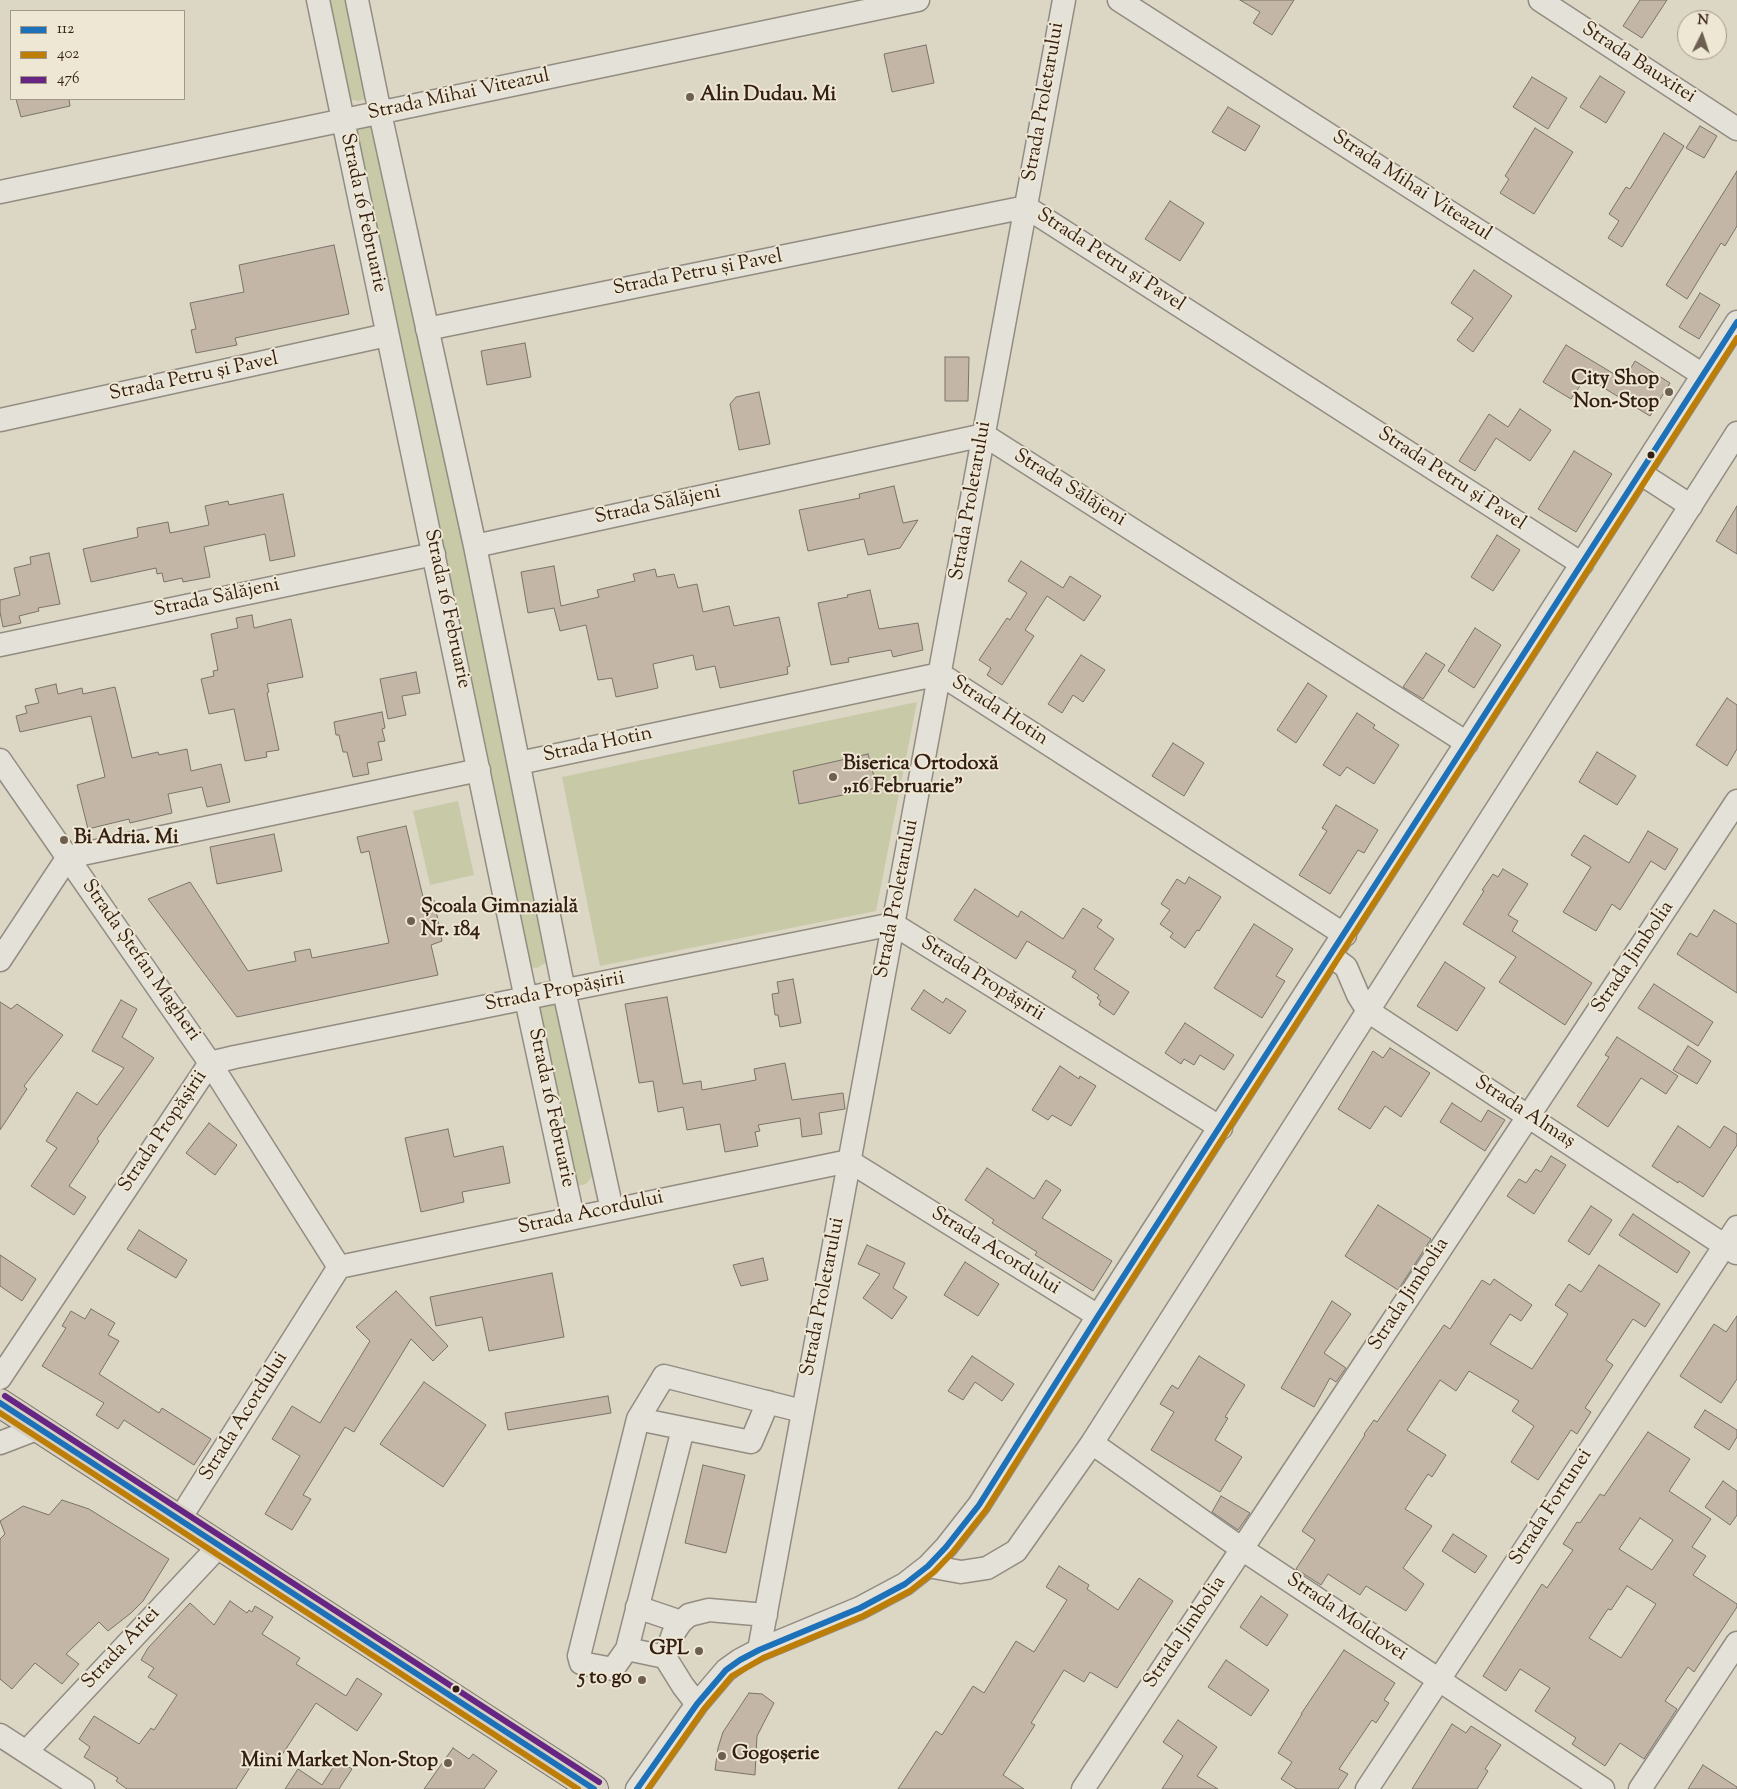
<!DOCTYPE html>
<html>
<head>
<meta charset="utf-8">
<style>
	body { margin:0 }
	#map { position:relative; width:1737px; height:1789px; overflow:hidden; background:#dcd6c5; font-family:"Sorts Mill Goudy",serif }
	canvas { display:block }
	.legend { position:absolute; left:10px; top:10px; width:175px; height:90px; box-sizing:border-box; background:#eee7d3; border:1px solid #a39787; margin:0; padding:6px 9px; list-style:none; font-size:15px; color:#331f15 }
	.legend li { display:flex; align-items:center; gap:10px; height:25px }
	.legend b { width:25px; border:1px solid #a39787 }
	.north { position:absolute; left:1677px; top:10px; width:50px; height:50px; box-sizing:border-box; background:#eee7d3; border:1px solid #a39787; border-radius:50%; rotate:4deg; font-size:14px; font-weight:700; line-height:20px; text-align:center; color:#331f15 }
	.north::after { content:''; display:block; margin:auto; width:18px; height:22px; background:#6e5f53; clip-path:polygon(50% 0,100% 100%,50% 72%,0 100%) }
</style>
</head>
<body>
<div id="map">
<canvas width="1737" height="1789"></canvas>
<ul class="legend">
<li><b style="height:6px;background:#1d71b8"></b>112</li>
<li><b style="height:6px;background:#bc7e06"></b>402</li>
<li><b style="height:6px;background:#662483"></b>476</li>
</ul>
<div class="north">N</div>
</div>
<script>
const context = document.querySelector('canvas').getContext('2d');
context.lineJoin = 'round';
function fillPath(path, color) { context.fillStyle = color; context.fill(path, 'evenodd'); }
const toPath = rows => new Path2D(rows.map(r => 'M' + r).join(''));
function strokePath(path, color, width, dash) { context.strokeStyle = color; context.lineWidth = width; context.lineCap = dash ? 'butt' : 'round'; context.setLineDash(dash || []); context.stroke(path); }
function drawText(font, color, halo, rows, align = 'center') {
  context.font = font + ' "Sorts Mill Goudy",serif'; context.lineWidth = 4; context.setLineDash([]); context.textBaseline = 'middle'; context.strokeStyle = halo; context.fillStyle = color; for (const [text, x, y, turn = 0] of rows) {
    context.save(); context.translate(x, y); context.rotate((+turn || 0) * Math.PI / 180); context.textAlign = isNaN(turn) ? turn : align; if (halo) context.strokeText(text, 0, 0); context.fillText(text, 0, 0); context.restore();
  }
}
const green = toPath([
	[328,0,351,0,366,99,358,101,349,99],
	[359,113,377,128,547,952,547,962,537,968,526,967,350,129],
	[917,702,876,911,600,966,562,777],
	[458,801,474,875,430,885,413,811],
	[553,991,593,1175,586,1184,577,1186,531,995]
]);
const building = toPath([
	[1240,0,1294,0,1272,35,1253,23,1260,12,1240,0],
	[1640,0,1667,0,1642,38,1623,26,1640,0],
	[926,45,934,83,892,92,884,54,926,45],
	[1600,76,1625,92,1606,123,1580,107,1600,76],
	[1532,77,1567,98,1548,129,1513,107,1532,77],
	[16,99,69,99,70,106,21,117,16,99],
	[1228,107,1260,126,1245,151,1212,132,1228,107],
	[1700,126,1717,136,1704,158,1686,148,1700,126],
	[1535,128,1573,152,1534,214,1500,193,1509,179,1505,176,1535,128],
	[1664,133,1684,146,1622,247,1608,238,1619,221,1609,214,1626,187,1630,189,1664,133],
	[1737,171,1737,226,1725,246,1721,243,1687,299,1666,285,1737,171],
	[1170,201,1204,223,1180,261,1145,239,1170,201],
	[334,245,349,314,235,338,237,345,196,353,191,330,196,329,190,303,244,292,239,265,334,245],
	[1474,270,1512,296,1473,352,1457,340,1473,318,1451,303,1474,270],
	[1700,293,1720,305,1699,339,1679,327,1700,293],
	[525,343,531,377,487,385,481,351,525,343],
	[1566,345,1624,380,1635,361,1670,383,1650,416,1586,377,1571,399,1543,382,1566,345],
	[945,357,969,357,968,401,945,401,945,357],
	[759,392,770,444,739,450,730,404,736,397,759,392],
	[1520,409,1551,430,1530,461,1496,438,1475,471,1459,461,1489,414,1508,427,1520,409],
	[1574,451,1612,474,1576,532,1538,509,1574,451],
	[894,486,903,523,918,520,900,548,868,555,864,539,808,551,799,510,860,498,859,494,894,486],
	[283,494,295,556,270,561,265,534,204,547,210,577,183,582,182,578,164,582,162,573,157,574,156,568,91,582,83,549,138,537,137,528,168,522,170,533,209,525,205,506,228,501,229,505,283,494],
	[1737,506,1737,554,1716,541,1737,506],
	[1497,535,1520,550,1493,591,1471,577,1497,535],
	[49,553,60,604,38,608,39,611,19,616,21,623,3,627,0,612,0,600,20,595,14,568,31,564,30,557,49,553],
	[1021,561,1063,588,1070,576,1101,596,1084,621,1047,596,1025,630,1034,636,1002,685,987,675,991,668,979,660,1007,618,1010,620,1027,593,1008,581,1021,561],
	[554,566,561,606,599,597,597,590,635,581,633,574,655,569,657,577,674,574,678,588,697,584,703,612,729,606,734,626,779,617,790,666,787,667,788,674,720,688,715,666,696,670,693,655,653,664,658,688,616,697,612,678,598,680,586,625,560,631,554,608,528,613,521,572,554,566],
	[870,590,879,629,918,623,923,650,893,657,891,650,848,658,849,662,831,665,818,603,848,597,847,595,870,590],
	[252,615,254,628,291,619,303,677,267,684,269,692,267,693,279,750,266,752,267,757,245,761,234,709,209,714,201,679,214,676,213,671,218,670,211,634,238,628,236,618,252,615],
	[1475,628,1501,645,1474,688,1448,671,1475,628],
	[1426,653,1445,665,1423,699,1403,687,1426,653],
	[1081,655,1105,670,1083,702,1073,695,1062,713,1048,704,1081,655],
	[416,672,420,693,402,696,406,715,388,719,380,679,416,672],
	[1308,683,1327,696,1296,743,1277,730,1308,683],
	[56,684,58,694,82,688,83,694,115,687,132,758,158,752,159,755,187,749,191,771,221,764,230,802,207,807,202,787,168,794,172,813,130,823,129,819,88,829,77,785,105,777,91,716,20,732,16,716,27,713,25,706,39,703,35,689,56,684],
	[1727,698,1737,705,1737,749,1727,766,1696,745,1727,698],
	[382,712,385,728,382,729,385,741,378,742,382,760,367,763,369,774,353,777,347,752,343,752,339,735,336,735,334,722,382,712],
	[1357,713,1375,725,1373,728,1399,745,1374,784,1347,767,1340,776,1323,765,1357,713],
	[1173,743,1204,763,1184,796,1152,776,1173,743],
	[1597,752,1636,776,1617,805,1579,782,1597,752],
	[868,754,877,788,799,804,793,771,868,754],
	[1336,805,1378,830,1364,853,1358,850,1330,894,1299,875,1327,831,1322,828,1336,805],
	[406,826,424,901,434,900,442,941,431,945,438,975,237,1017,148,899,190,882,248,971,296,961,294,952,310,949,312,958,389,943,369,851,361,853,357,837,406,826],
	[1648,831,1678,849,1665,870,1651,861,1620,910,1612,904,1596,931,1563,912,1591,867,1571,855,1584,835,1629,863,1648,831],
	[274,834,282,871,217,884,210,847,274,834],
	[1503,869,1528,884,1508,915,1518,921,1512,931,1592,983,1565,1025,1499,982,1516,957,1463,924,1484,891,1482,890,1493,874,1498,877,1503,869],
	[1189,877,1221,897,1199,931,1197,930,1185,948,1170,937,1173,933,1160,924,1170,910,1161,904,1177,879,1185,884,1189,877],
	[975,889,1018,917,1021,911,1063,939,1083,908,1102,920,1097,927,1114,939,1094,969,1129,992,1114,1015,1099,1005,1101,1001,1097,998,1099,995,1072,977,1076,971,1027,941,1016,959,954,920,975,889],
	[1714,910,1737,924,1737,993,1677,954,1690,933,1697,937,1714,910],
	[1254,924,1293,949,1276,976,1285,981,1262,1018,1214,988,1254,924],
	[1445,962,1485,988,1457,1031,1417,1006,1445,962],
	[793,979,801,1023,780,1027,778,1015,775,1015,772,994,779,993,777,982,793,979],
	[1654,984,1713,1022,1698,1046,1638,1008,1654,984],
	[924,990,943,1003,946,998,966,1011,950,1034,911,1009,924,990],
	[667,997,683,1084,701,1081,702,1090,756,1080,754,1069,785,1063,792,1100,843,1093,845,1109,819,1113,822,1134,802,1137,800,1118,758,1125,760,1131,755,1132,758,1146,725,1152,720,1124,687,1130,683,1107,658,1112,653,1081,639,1083,625,1004,667,997],
	[121,1000,137,1009,122,1037,154,1058,97,1139,99,1141,69,1186,86,1197,74,1215,31,1186,57,1148,46,1141,77,1092,97,1105,124,1068,92,1051,121,1000],
	[0,1002,11,1009,17,1004,63,1035,24,1086,27,1089,0,1130,0,1002],
	[1185,1023,1234,1055,1224,1070,1200,1055,1194,1065,1184,1059,1181,1064,1165,1053,1185,1023],
	[1617,1037,1678,1076,1666,1094,1641,1078,1608,1127,1577,1106,1609,1057,1605,1055,1617,1037],
	[1688,1046,1711,1061,1697,1084,1673,1070,1688,1046],
	[1390,1048,1430,1073,1401,1117,1385,1106,1370,1129,1338,1109,1373,1051,1383,1058,1390,1048],
	[1060,1066,1079,1079,1080,1076,1096,1086,1071,1126,1052,1115,1048,1120,1032,1110,1060,1066],
	[1452,1103,1481,1122,1488,1110,1505,1120,1485,1151,1440,1122,1452,1103],
	[209,1123,237,1145,215,1175,186,1153,209,1123],
	[1678,1126,1710,1148,1724,1126,1737,1134,1737,1145,1703,1197,1679,1181,1678,1183,1652,1166,1678,1126],
	[448,1129,454,1157,503,1146,510,1183,462,1192,464,1202,421,1212,405,1138,448,1129],
	[1551,1156,1566,1165,1534,1214,1507,1196,1519,1179,1526,1183,1536,1169,1541,1172,1551,1156],
	[987,1168,1034,1199,1046,1180,1061,1190,1042,1218,1112,1261,1093,1291,1035,1255,1037,1252,992,1223,994,1220,965,1200,987,1168],
	[1378,1205,1431,1239,1398,1290,1345,1256,1378,1205],
	[1591,1206,1612,1220,1589,1255,1568,1241,1591,1206],
	[1633,1214,1690,1252,1677,1273,1619,1235,1633,1214],
	[139,1230,187,1260,176,1278,127,1249,139,1230],
	[867,1245,905,1263,893,1288,907,1297,892,1319,863,1298,880,1274,858,1264,867,1245],
	[0,1255,36,1279,22,1301,0,1286,0,1255],
	[763,1258,768,1280,741,1286,733,1265,763,1258],
	[965,1262,999,1284,978,1316,944,1295,965,1262],
	[1599,1265,1660,1304,1645,1327,1633,1319,1606,1360,1613,1365,1585,1408,1591,1412,1577,1434,1571,1430,1538,1480,1511,1462,1534,1426,1512,1411,1519,1401,1469,1371,1456,1391,1440,1380,1407,1430,1446,1455,1432,1477,1428,1474,1405,1509,1432,1526,1403,1568,1424,1584,1406,1611,1366,1586,1360,1595,1328,1574,1321,1585,1296,1569,1315,1540,1302,1531,1365,1435,1364,1434,1374,1420,1377,1422,1444,1325,1450,1329,1482,1280,1490,1285,1494,1279,1532,1305,1521,1321,1510,1314,1490,1344,1532,1369,1568,1314,1555,1305,1569,1284,1581,1292,1599,1265],
	[552,1273,564,1337,489,1351,482,1317,436,1326,430,1297,552,1273],
	[396,1291,448,1346,433,1361,411,1339,354,1432,345,1427,303,1495,311,1499,292,1530,265,1514,300,1456,272,1439,292,1406,320,1423,370,1341,356,1327,396,1291],
	[1332,1301,1351,1314,1324,1353,1346,1368,1336,1382,1330,1378,1314,1407,1281,1388,1332,1301],
	[91,1309,115,1323,108,1335,119,1341,99,1374,159,1413,162,1408,211,1439,194,1465,124,1420,118,1429,96,1415,104,1403,42,1366,66,1328,62,1326,71,1311,85,1319,91,1309],
	[1737,1316,1737,1379,1721,1403,1680,1376,1714,1324,1726,1332,1737,1316],
	[972,1356,1014,1384,1002,1401,975,1382,963,1400,948,1391,972,1356],
	[1199,1356,1245,1385,1225,1417,1228,1418,1215,1440,1242,1457,1220,1492,1151,1450,1174,1412,1160,1404,1172,1385,1178,1389,1199,1356],
	[424,1382,486,1425,443,1487,380,1444,424,1382],
	[608,1396,611,1413,508,1430,505,1413,608,1396],
	[1705,1410,1737,1430,1737,1437,1729,1450,1694,1427,1705,1410],
	[1648,1432,1690,1459,1669,1491,1711,1519,1692,1547,1706,1556,1693,1575,1737,1604,1737,1607,1694,1672,1688,1667,1665,1701,1677,1709,1644,1759,1620,1743,1605,1766,1572,1744,1576,1738,1535,1711,1550,1688,1520,1669,1506,1691,1483,1676,1542,1584,1547,1588,1573,1550,1563,1544,1577,1522,1580,1523,1600,1494,1604,1496,1648,1432],
	[1640,1518,1673,1540,1652,1570,1619,1549,1640,1518],
	[1627,1586,1656,1604,1621,1658,1589,1638,1608,1609,1611,1610,1627,1586],
	[703,1465,745,1475,726,1553,685,1543,703,1465],
	[1723,1481,1737,1491,1737,1515,1730,1525,1705,1507,1723,1481],
	[1221,1496,1250,1513,1238,1530,1212,1512,1221,1496],
	[62,1500,89,1509,169,1559,143,1601,131,1613,108,1631,99,1622,66,1654,79,1664,62,1684,35,1663,12,1689,0,1679,0,1539,5,1534,0,1521,23,1506,49,1515,62,1500],
	[1453,1534,1487,1556,1475,1573,1442,1551,1453,1534],
	[1059,1566,1089,1585,1087,1589,1118,1610,1139,1578,1173,1601,1117,1688,1090,1672,1084,1682,1064,1670,1031,1723,1035,1725,1003,1775,1024,1789,898,1789,936,1731,942,1735,973,1686,984,1693,1016,1641,1034,1652,1067,1600,1046,1587,1059,1566],
	[1261,1596,1288,1615,1267,1646,1240,1627,1261,1596],
	[230,1601,247,1613,249,1610,252,1612,255,1606,273,1617,262,1634,300,1658,296,1664,346,1696,357,1678,382,1694,357,1731,316,1703,278,1761,261,1750,236,1789,127,1789,116,1781,118,1778,84,1757,90,1747,79,1739,94,1716,139,1744,151,1728,154,1730,177,1695,148,1677,154,1668,141,1660,148,1648,190,1603,214,1625,230,1601],
	[1344,1650,1395,1683,1384,1700,1389,1703,1376,1723,1372,1720,1339,1769,1348,1774,1338,1789,1297,1789,1281,1779,1292,1762,1278,1753,1302,1714,1301,1714,1344,1650],
	[1226,1660,1269,1690,1251,1716,1208,1687,1226,1660],
	[749,1693,762,1694,774,1703,757,1736,755,1775,715,1770,718,1748,723,1732,749,1693],
	[1178,1720,1217,1747,1197,1776,1218,1789,1162,1789,1183,1756,1163,1742,1178,1720],
	[1452,1724,1466,1733,1471,1726,1501,1745,1485,1769,1488,1771,1477,1789,1412,1789,1452,1724],
	[453,1748,469,1759,473,1754,497,1771,484,1789,424,1789,453,1748],
	[338,1760,352,1769,339,1789,285,1789,298,1769,322,1785,338,1760],
	[1703,1765,1737,1787,1737,1789,1688,1789,1703,1765]
]);
const minor = toPath([
	[318,0,526,999,573,1218],
	[357,0,380,113,475,546,564,991,612,1210],
	[1119,0,1703,375],
	[1540,0,1737,129],
	[0,192,918,0],
	[427,329,1026,207,1582,564],
	[0,420,387,335],
	[1640,473,1691,506],
	[475,546,984,435,1467,743],
	[0,645,434,554],
	[0,760,210,1063,339,1267],
	[519,763,940,674,1345,935],
	[1331,956,1346,967,1358,995,1368,1011,1736,1253],
	[0,960,68,857,479,770],
	[0,1378,210,1063,235,1057,893,924,1221,1128],
	[638,1419,751,1442,768,1402],
	[683,1429,627,1649,613,1669,581,1663,579,1656,638,1419,664,1376,802,1411],
	[0,1443,39,1428],
	[1092,1443,1242,1549,1603,1789],
	[179,1520,339,1267,849,1161,1098,1316],
	[928,1566,961,1572,987,1568,1016,1551,1092,1443,1737,433],
	[637,1607,681,1622],
	[627,1649,665,1657],
	[759,1650,1064,0],
	[697,1704,683,1686,665,1657,673,1634,681,1622,689,1615,709,1610,766,1615],
	[0,1735,83,1789],
	[26,1752,219,1546],
	[637,1789,697,1704,726,1670,740,1660,759,1650,860,1608,905,1584,928,1566,946,1547,979,1505,1098,1316,1737,322],
	[1083,1789,1737,801],
	[1367,1789,1737,1227],
	[1640,1789,1737,1643]
]);
const major = toPath([
	[0,1403,594,1789]
]);
const bus1 = toPath([
	[0,1403,594,1789],
	[637,1789,697,1704,726,1670,740,1660,759,1650,860,1608,905,1584,928,1566,946,1547,979,1505,1098,1316,1737,322]
]);
const bus2 = toPath([
	[0,1413,578,1789],
	[648,1789,704,1709,732,1676,763,1658,863,1616,910,1591,934,1572,952,1553,986,1510,1105,1321,1737,338]
]);
const bus3 = toPath([
	[5,1396,599,1782]
]);
const markers = [
	[690,97,5,"#6e5f53"],
	[1669,392,5,"#6e5f53"],
	[1651,455,4.5,"#331f15"],
	[833,777,5,"#6e5f53"],
	[64,840,5,"#6e5f53"],
	[411,921,5,"#6e5f53"],
	[699,1651,5,"#6e5f53"],
	[642,1680,5,"#6e5f53"],
	[456,1689,4.5,"#331f15"],
	[722,1756,5,"#6e5f53"],
	[448,1763,5,"#6e5f53"]
];
const streetNames = [
	["Strada Bauxitei",1638,64,33],
	["Strada Mihai Viteazul",459,96,-12],
	["Strada Proletarului",1045,102,-80],
	["Strada Mihai Viteazul",1411,187,33],
	["Strada 16 Februarie",362,213,78],
	["Strada Petru și Pavel",1110,261,33],
	["Strada Petru și Pavel",698,274,-11],
	["Strada Petru și Pavel",194,378,-12],
	["Strada Petru și Pavel",1451,480,33],
	["Strada Sălăjeni",1069,489,32],
	["Strada Proletarului",972,501,-80],
	["Strada Sălăjeni",658,506,-12],
	["Strada Sălăjeni",217,599,-12],
	["Strada 16 Februarie",446,609,78],
	["Strada Hotin",999,712,33],
	["Strada Hotin",598,746,-12],
	["Strada Proletarului",898,899,-79],
	["Strada Jimbolia",1634,958,-56],
	["Strada Ștefan Magheri",140,961,55],
	["Strada Propășirii",982,980,32],
	["Strada Propășirii",555,993,-11],
	["Strada 16 Februarie",550,1108,78],
	["Strada Almaș",1524,1113,33],
	["Strada Propășirii",164,1132,-56],
	["Strada Acordului",591,1214,-12],
	["Strada Acordului",995,1252,32],
	["Strada Jimbolia",1410,1295,-57],
	["Strada Proletarului",824,1297,-79],
	["Strada Acordului",245,1417,-58],
	["Strada Fortunei",1552,1508,-57],
	["Strada Moldovei",1346,1618,34],
	["Strada Jimbolia",1186,1633,-56],
	["Strada Ariei",122,1649,-47]
];
const poiNames = [
	["Alin Dudau. Mi",700,97],
	["City Shop",1659,381,"right"],
	["Non-Stop",1659,404,"right"],
	["Biserica Ortodoxă",843,766],
	["„16 Februarie”",843,789],
	["Bi Adria. Mi",74,840],
	["Școala Gimnazială",421,909],
	["Nr. 184",421,932],
	["GPL",689,1651,"right"],
	["5 to go",632,1680,"right"],
	["Gogoșerie",732,1756],
	["Mini Market Non-Stop",438,1763,"right"]
];
fillPath(green, '#c8c9a7');
fillPath(building, '#c3b6a6');
strokePath(building, '#7a736a', 1);
strokePath(minor, '#928c81', 25);
strokePath(major, '#7a736a', 30);
strokePath(minor, '#e4e1d9', 22);
strokePath(major, '#d8d1c3', 28);
strokePath(bus1, '#1d71b8', 6);
strokePath(bus2, '#bc7e06', 6);
strokePath(bus3, '#662483', 6);
for (const [x, y, r, color] of markers) { const dot = new Path2D(); dot.arc(x, y, r, 0, 2 * Math.PI); context.fillStyle = color; context.fill(dot); strokePath(dot, '#eee7d3', 2); }
drawText('20px', '#331f15', '#eee7d3', streetNames);
drawText('bold 20px', '#331f15', '#eee7d3', poiNames, 'left');
</script>
</body>
</html>
